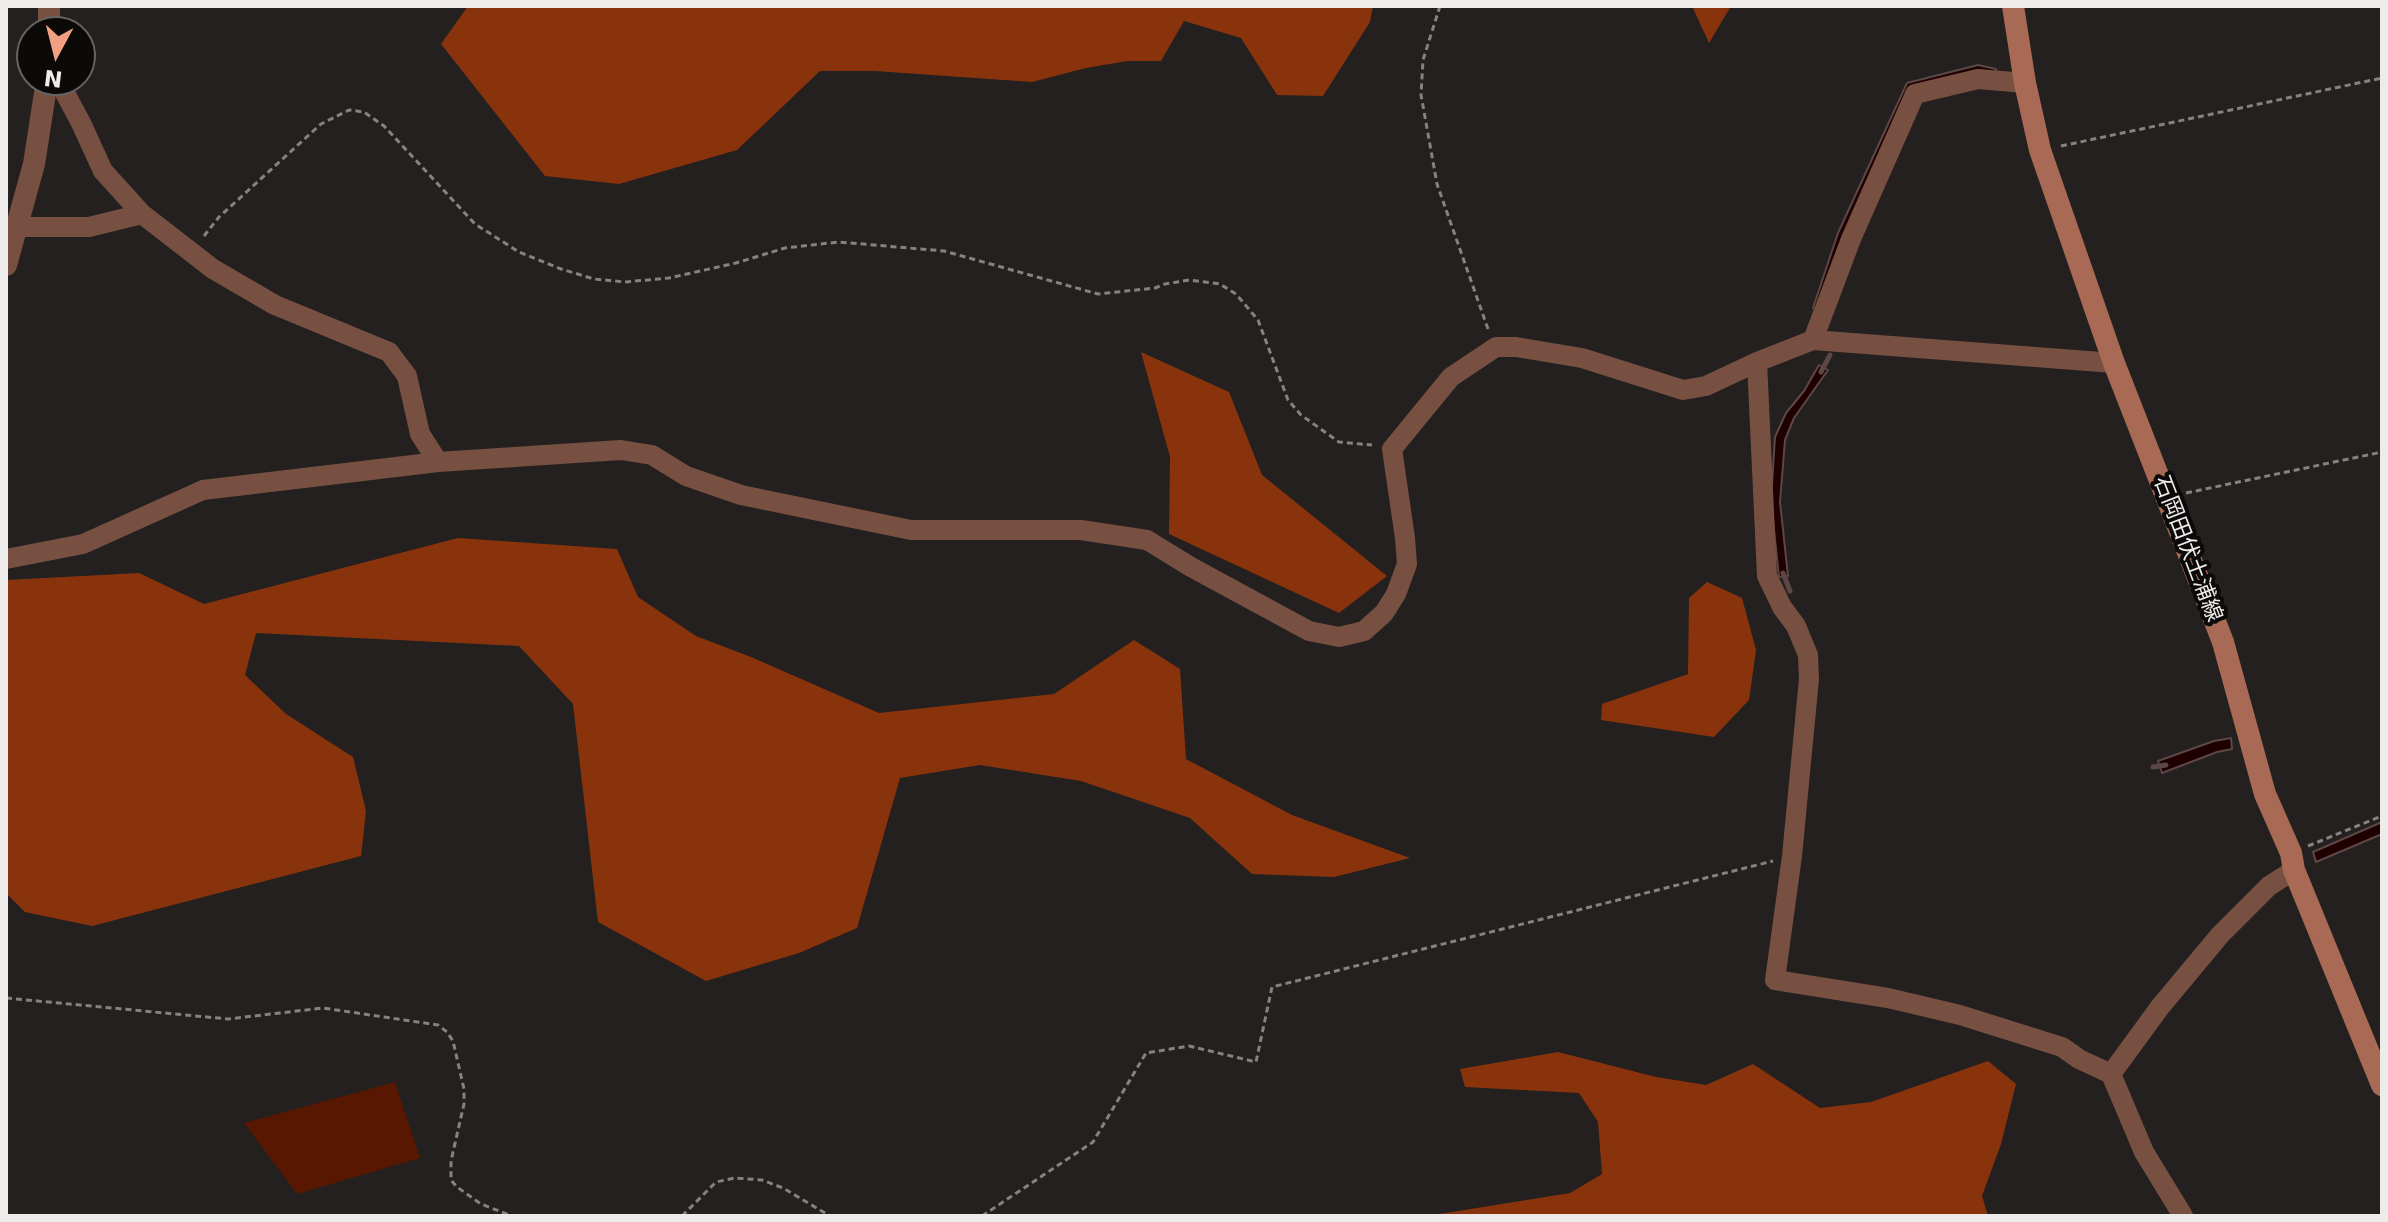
<!DOCTYPE html>
<html>
<head>
<meta charset="utf-8">
<style>
	body { margin:0 }
	#map { position:relative; width:2388px; height:1222px; overflow:hidden; background:#23201f; font-family:"DejaVu Sans",sans-serif }
	canvas { display:block }
	.frame { position:absolute; inset:0; border:8px solid #eeeceb; pointer-events:none }
	.north { position:absolute; left:16px; top:16px; width:80px; height:80px; box-sizing:border-box; background:#0b0a09; border:2px solid #666463; border-radius:50%; rotate:187deg; font-size:22px; font-weight:700; line-height:32px; text-align:center; color:#eeeceb }
	.north::after { content:''; display:block; margin:auto; width:28px; height:36px; background:#f39f82; clip-path:polygon(50% 0,100% 100%,50% 72%,0 100%) }
</style>
</head>
<body>
<div id="map">
<canvas width="2388" height="1222"></canvas>
<div class="frame"></div>
<div class="north">N</div>
</div>
<script>
const context = document.querySelector('canvas').getContext('2d');
context.lineJoin = 'round';
function fillPath(path, color) { context.fillStyle = color; context.fill(path, 'evenodd'); }
const toPath = rows => new Path2D(rows.map(r => 'M' + r).join(''));
function strokePath(path, color, width, dash) { context.strokeStyle = color; context.lineWidth = width; context.lineCap = dash ? 'butt' : 'round'; context.setLineDash(dash || []); context.stroke(path); }
function drawText(font, color, halo, rows, align = 'center') {
  context.font = font + ' "DejaVu Sans","Noto Sans JP",sans-serif'; context.lineWidth = 8; context.setLineDash([]); context.textBaseline = 'middle'; context.strokeStyle = halo; context.fillStyle = color; for (const [text, x, y, turn = 0] of rows) {
    context.save(); context.translate(x, y); context.rotate((+turn || 0) * Math.PI / 180); context.textAlign = isNaN(turn) ? turn : align; if (halo) context.strokeText(text, 0, 0); context.fillText(text, 0, 0); context.restore();
  }
}
const green = toPath([
	[395,1082,420,1158,297,1194,244,1123]
]);
const forest = toPath([
	[468,6,991,7,1373,6,1370,22,1323,96,1277,95,1241,38,1184,21,1161,61,1127,61,1086,68,1032,82,875,71,820,71,737,150,619,184,545,176,441,44],
	[1692,6,1731,6,1709,43],
	[1141,352,1229,392,1262,475,1387,576,1339,613,1169,534,1170,457],
	[458,538,617,549,638,597,696,636,751,657,879,713,1054,694,1134,640,1180,669,1186,759,1292,815,1410,858,1334,877,1252,874,1190,818,1081,781,980,765,900,778,857,928,799,953,706,981,598,922,573,704,519,646,256,633,245,675,286,714,353,757,366,811,361,856,92,926,25,912,6,893,6,580,139,573,204,604],
	[1707,582,1742,598,1756,650,1749,700,1714,737,1601,720,1602,704,1688,674,1689,598],
	[1558,1052,1656,1077,1706,1085,1753,1064,1820,1108,1871,1102,1988,1061,2016,1084,2001,1144,1982,1196,1988,1216,1427,1216,1570,1193,1602,1174,1598,1122,1579,1093,1465,1087,1460,1069]
]);
const water = toPath([
	[1978,65,1996,69,1994,78,1912,90,1821,312,1813,308,1838,233,1907,83,1978,65],
	[1819,365,1828,370,1794,418,1785,440,1780,502,1788,576,1779,577,1771,501,1775,437,1786,413,1804,391,1819,365],
	[2231,738,2232,749,2217,752,2162,773,2158,761,2214,741,2231,738],
	[2382,822,2382,834,2316,862,2313,852,2382,822]
]);
const stream = toPath([
	[1821,372,1830,355],
	[1783,573,1790,591],
	[2153,767,2166,765]
]);
const path = toPath([
	[1440,6,1423,60,1421,95,1437,184,1488,329],
	[2061,146,2382,78],
	[204,236,219,217,321,124,349,110,364,112,384,126,475,224,519,252,561,269,594,279,625,282,669,278,736,263,785,248,839,242,944,251,1098,294,1155,288,1165,284,1189,280,1220,284,1236,294,1258,320,1288,400,1301,415,1339,442,1372,445],
	[2186,493,2382,452],
	[2308,846,2382,816],
	[6,998,228,1019,323,1008,438,1025,447,1032,453,1041,464,1089,464,1104,451,1161,451,1180,457,1187,481,1204,512,1216],
	[682,1216,716,1182,735,1178,762,1180,783,1188,830,1216],
	[982,1216,1093,1142,1146,1053,1189,1046,1256,1062,1272,987,1773,861]
]);
const minor = toPath([
	[58,80,81,123,103,171,142,214,213,269,275,305,389,352,407,376,420,434,438,462],
	[18,227,89,227,142,214],
	[1813,340,1851,239,1915,94,1978,79,2025,83],
	[1757,362,1767,576,1782,607,1796,626,1808,655,1809,679,1792,856,1775,980,1888,998,1960,1015,2062,1047,2079,1059,2111,1074,2144,1152,2183,1216],
	[6,559,83,544,203,490,438,462,621,450,652,455,686,476,741,495,911,530,1081,530,1147,540,1191,567,1309,631,1339,637,1364,631,1384,613,1396,594,1407,564,1405,538,1392,449,1451,377,1496,347,1516,347,1582,358,1683,390,1706,386,1757,362,1813,340,2114,363],
	[2111,1074,2160,1007,2220,935,2269,886,2294,870]
]);
const tertiary = toPath([
	[49,32,49,6],
	[6,265,34,164,47,80]
]);
const secondary = toPath([
	[2013,6,2025,83,2040,150,2114,363,2223,642,2265,794,2291,853,2294,870,2382,1085]
]);
const streetNames = [
	["石岡田伏土浦線",2187,549,69]
];
fillPath(green, '#581700');
fillPath(forest, '#89330d');
fillPath(water, '#1f0000');
strokePath(water, '#5d4746', 2);
strokePath(stream, '#5d4746', 5);
strokePath(path, '#858281', 3, [6, 4]);
strokePath(minor, '#775042', 20);
strokePath(tertiary, '#775042', 22);
strokePath(secondary, '#a86a54', 22);
drawText('22px', '#eeeceb', '#0b0a09', streetNames);
</script>
</body>
</html>
